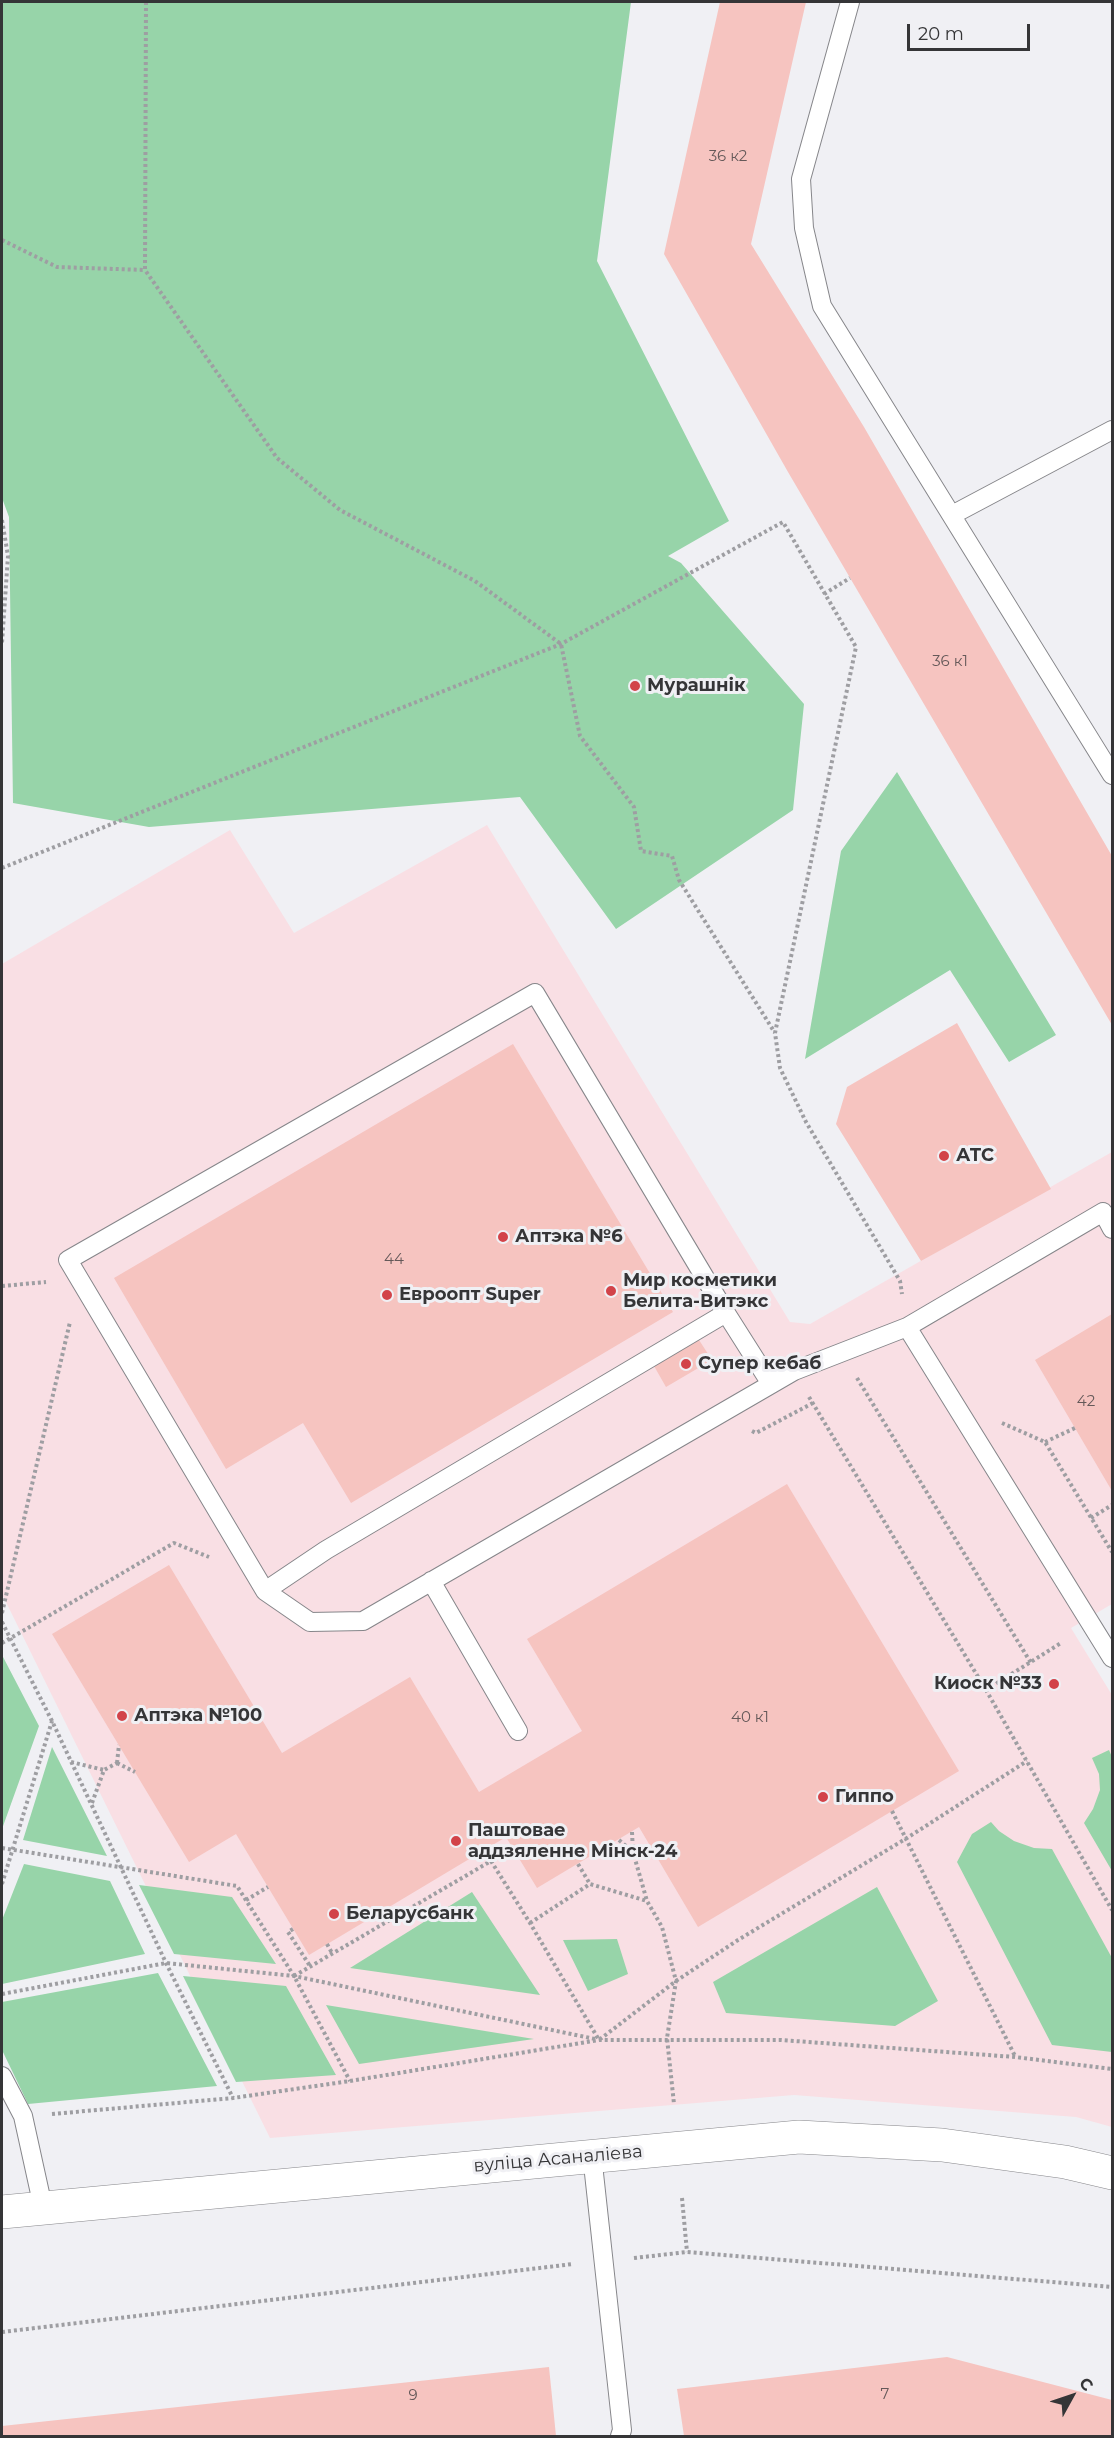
<!DOCTYPE html>
<html>
<head>
<meta charset="utf-8">
<style>
	body { margin:0 }
	#map { position:relative; width:1114px; height:2438px; overflow:hidden; background:#f0f0f4; font-family:Montserrat,sans-serif }
	canvas { display:block }
	.frame { position:absolute; inset:0; border:3px solid #353537; pointer-events:none }
	.north { position:absolute; left:1042px; top:2366px; width:60px; height:60px; -webkit-text-stroke:4px #f0f0f4; paint-order:stroke; rotate:50deg; font-size:16px; font-weight:700; line-height:24px; text-align:center; color:#353537 }
	.north::after { content:''; display:block; margin:auto; width:21px; height:27px; background:#353537; clip-path:polygon(50% 0,100% 100%,50% 72%,0 100%) }
	.scale { position:absolute; left:907px; top:24px; width:123px; height:27px; box-sizing:border-box; border:3px solid #353537; border-top:0; padding-left:8px; font-size:18px; line-height:21px; white-space:nowrap; color:#353537; -webkit-text-stroke:4px #f0f0f4; paint-order:stroke }
</style>
</head>
<body>
<div id="map">
<canvas width="1114" height="2438"></canvas>
<div class="frame"></div>
<div class="north">С</div>
<div class="scale">20 m</div>
</div>
<script>
const context = document.querySelector('canvas').getContext('2d');
context.lineJoin = 'round';
function fillPath(path, color) { context.fillStyle = color; context.fill(path, 'evenodd'); }
const toPath = rows => new Path2D(rows.map(r => 'M' + r).join(''));
function strokePath(path, color, width, dash) { context.strokeStyle = color; context.lineWidth = width; context.lineCap = dash ? 'butt' : 'round'; context.setLineDash(dash || []); context.stroke(path); }
function drawText(font, color, halo, rows, align = 'center') {
  context.font = font + ' Montserrat,sans-serif'; context.lineWidth = 6; context.setLineDash([]); context.textBaseline = 'middle'; context.strokeStyle = halo; context.fillStyle = color; for (const [text, x, y, turn = 0] of rows) {
    context.save(); context.translate(x, y); context.rotate((+turn || 0) * Math.PI / 180); context.textAlign = isNaN(turn) ? turn : align; if (halo) context.strokeText(text, 0, 0); context.fillText(text, 0, 0); context.restore();
  }
}
const commercial = toPath([
	[487,825,790,1322,810,1324,1112,1152,1112,1604,1071,1628,1112,1695,1112,2127,1076,2117,794,2095,270,2138,2,1594,2,964,230,830,294,933]
]);
const green = toPath([
	[2,2,631,2,597,261,729,521,668,556,681,563,804,704,793,810,616,929,520,797,149,827,13,803,9,517,2,498],
	[897,772,1056,1035,1009,1062,950,970,805,1059,841,851],
	[2,1655,39,1726,2,1829],
	[52,1747,107,1856,23,1840],
	[1109,1750,1112,1757,1112,1871,1084,1823,1093,1809,1100,1790,1099,1774,1092,1758],
	[991,1822,999,1831,1014,1841,1034,1848,1052,1849,1112,1958,1112,2052,1052,2045,957,1862,972,1834],
	[24,1864,110,1881,145,1954,2,1984,2,1920],
	[139,1885,232,1897,276,1964,174,1954],
	[877,1887,938,2001,895,2026,726,2013,713,1982],
	[472,1892,540,1995,350,1968],
	[617,1939,628,1974,588,1991,563,1940],
	[158,1973,217,2086,28,2104,2,2050,2,2002],
	[183,1976,286,1986,336,2075,236,2082],
	[326,2005,534,2039,359,2064]
]);
const building = toPath([
	[720,2,806,2,751,244,864,427,1112,856,1112,1025,788,472,664,254],
	[957,1023,1051,1189,921,1261,836,1124,847,1087],
	[513,1044,673,1312,351,1503,303,1423,226,1469,114,1278],
	[1112,1314,1112,1491,1035,1360],
	[699,1340,712,1360,666,1387,654,1366],
	[787,1484,959,1771,698,1927,639,1827,537,1888,506,1837,309,1955,236,1834,189,1862,52,1634,169,1565,282,1753,410,1677,479,1792,582,1731,527,1639],
	[947,2357,1112,2400,1112,2436,684,2436,677,2389],
	[549,2367,556,2436,2,2436,2,2426]
]);
const path = toPath([
	[146,2,145,270,277,458,340,510,475,581,561,644,580,736,634,807,641,851,672,856,679,880,775,1033],
	[2,240,57,267,145,270],
	[2,520,8,556,2,643],
	[824,594,850,578],
	[2,868,561,644,783,522,856,647,775,1033,780,1068,806,1122,900,1281,902,1294],
	[2,1286,46,1282],
	[857,1378,1031,1663],
	[809,1397,986,1690,1112,1910],
	[1002,1423,1045,1442,1112,1552],
	[752,1431,756,1433,813,1403],
	[1045,1442,1075,1428],
	[1091,1518,1112,1505],
	[2,1613,70,1322],
	[2,1622,52,1721,166,1963,233,2098],
	[2,1643,174,1543,209,1557],
	[986,1690,1061,1643],
	[71,1762,104,1770],
	[117,1763,135,1772],
	[117,1763,119,1745],
	[92,1803,104,1770,117,1763],
	[892,1811,1015,2056],
	[632,1832,633,1852,647,1901,662,1927,676,1981,667,2038,674,2104],
	[619,1840,633,1852],
	[2,1848,237,1886,294,1976,350,2081],
	[485,1850,490,1860],
	[491,1861,495,1844],
	[578,1864,590,1884],
	[2,1884,52,1721],
	[246,1900,268,1887],
	[530,1923,590,1884,647,1901],
	[293,1929,288,1932,310,1966],
	[327,1944,332,1953],
	[294,1976,491,1861,530,1923,599,2040,676,1981,738,1940,907,1838,1027,1761],
	[2,1994,166,1963,294,1976,595,2039],
	[52,2114,233,2098,350,2081,599,2040,781,2040,1015,2057,1112,2069],
	[682,2198,687,2252],
	[634,2258,687,2252,1112,2287],
	[2,2332,573,2264]
]);
const lane = toPath([
	[850,2,801,179,804,228,822,306,1112,775],
	[952,515,1112,430],
	[907,1327,1103,1212,1112,1229],
	[771,1384,726,1313,535,993,68,1260,265,1591,310,1622,363,1621,794,1371,907,1327,1112,1658],
	[431,1581,518,1731],
	[265,1591,326,1550,726,1313],
	[2,2076,23,2116,43,2207],
	[592,2155,622,2430,620,2436]
]);
const secondary = toPath([
	[2,2212,799,2137,942,2145,1065,2162,1112,2173]
]);
const markers = [
	[635,686,6,"#d24349"],
	[944,1156,6,"#d24349"],
	[503,1237,6,"#d24349"],
	[611,1291,6,"#d24349"],
	[387,1295,6,"#d24349"],
	[686,1364,6,"#d24349"],
	[1054,1684,6,"#d24349"],
	[122,1716,6,"#d24349"],
	[823,1797,6,"#d24349"],
	[456,1841,6,"#d24349"],
	[334,1914,6,"#d24349"]
];
const numberNames = [
	["36 к2",728,157],
	["36 к1",950,662],
	["44",394,1260],
	["42",1086,1402],
	["40 к1",750,1718],
	["7",885,2395],
	["9",413,2396]
];
const poiNames = [
	["Мурашнік",647,686],
	["АТС",956,1156],
	["Аптэка №6",515,1237],
	["Мир косметики",623,1281],
	["Белита-Витэкс",623,1302],
	["Евроопт Super",399,1295],
	["Супер кебаб",698,1364],
	["Киоск №33",1042,1684,"right"],
	["Аптэка №100",134,1716],
	["Гиппо",835,1797],
	["Паштовае",468,1831],
	["аддзяленне Мінск-24",468,1852],
	["Беларусбанк",346,1914]
];
const streetNames = [
	["вуліца Асаналіева",558,2159,-5]
];
fillPath(commercial, '#f9dfe4');
fillPath(green, '#97d4a9');
fillPath(building, '#f6c4c0');
strokePath(lane, '#86868a', 20);
strokePath(secondary, '#86868a', 34);
strokePath(path, '#9e9ea2', 4, [3, 3]);
strokePath(lane, '#fff', 18);
strokePath(secondary, '#fff', 33);
for (const [x, y, r, color] of markers) { const dot = new Path2D(); dot.arc(x, y, r, 0, 2 * Math.PI); context.fillStyle = color; context.fill(dot); strokePath(dot, '#f0f0f4', 2); }
drawText('15px', '#655959', null, numberNames);
drawText('bold 18px', '#353537', '#f0f0f4', poiNames, 'left');
drawText('18px', '#353537', '#f0f0f4', streetNames);
</script>
</body>
</html>
